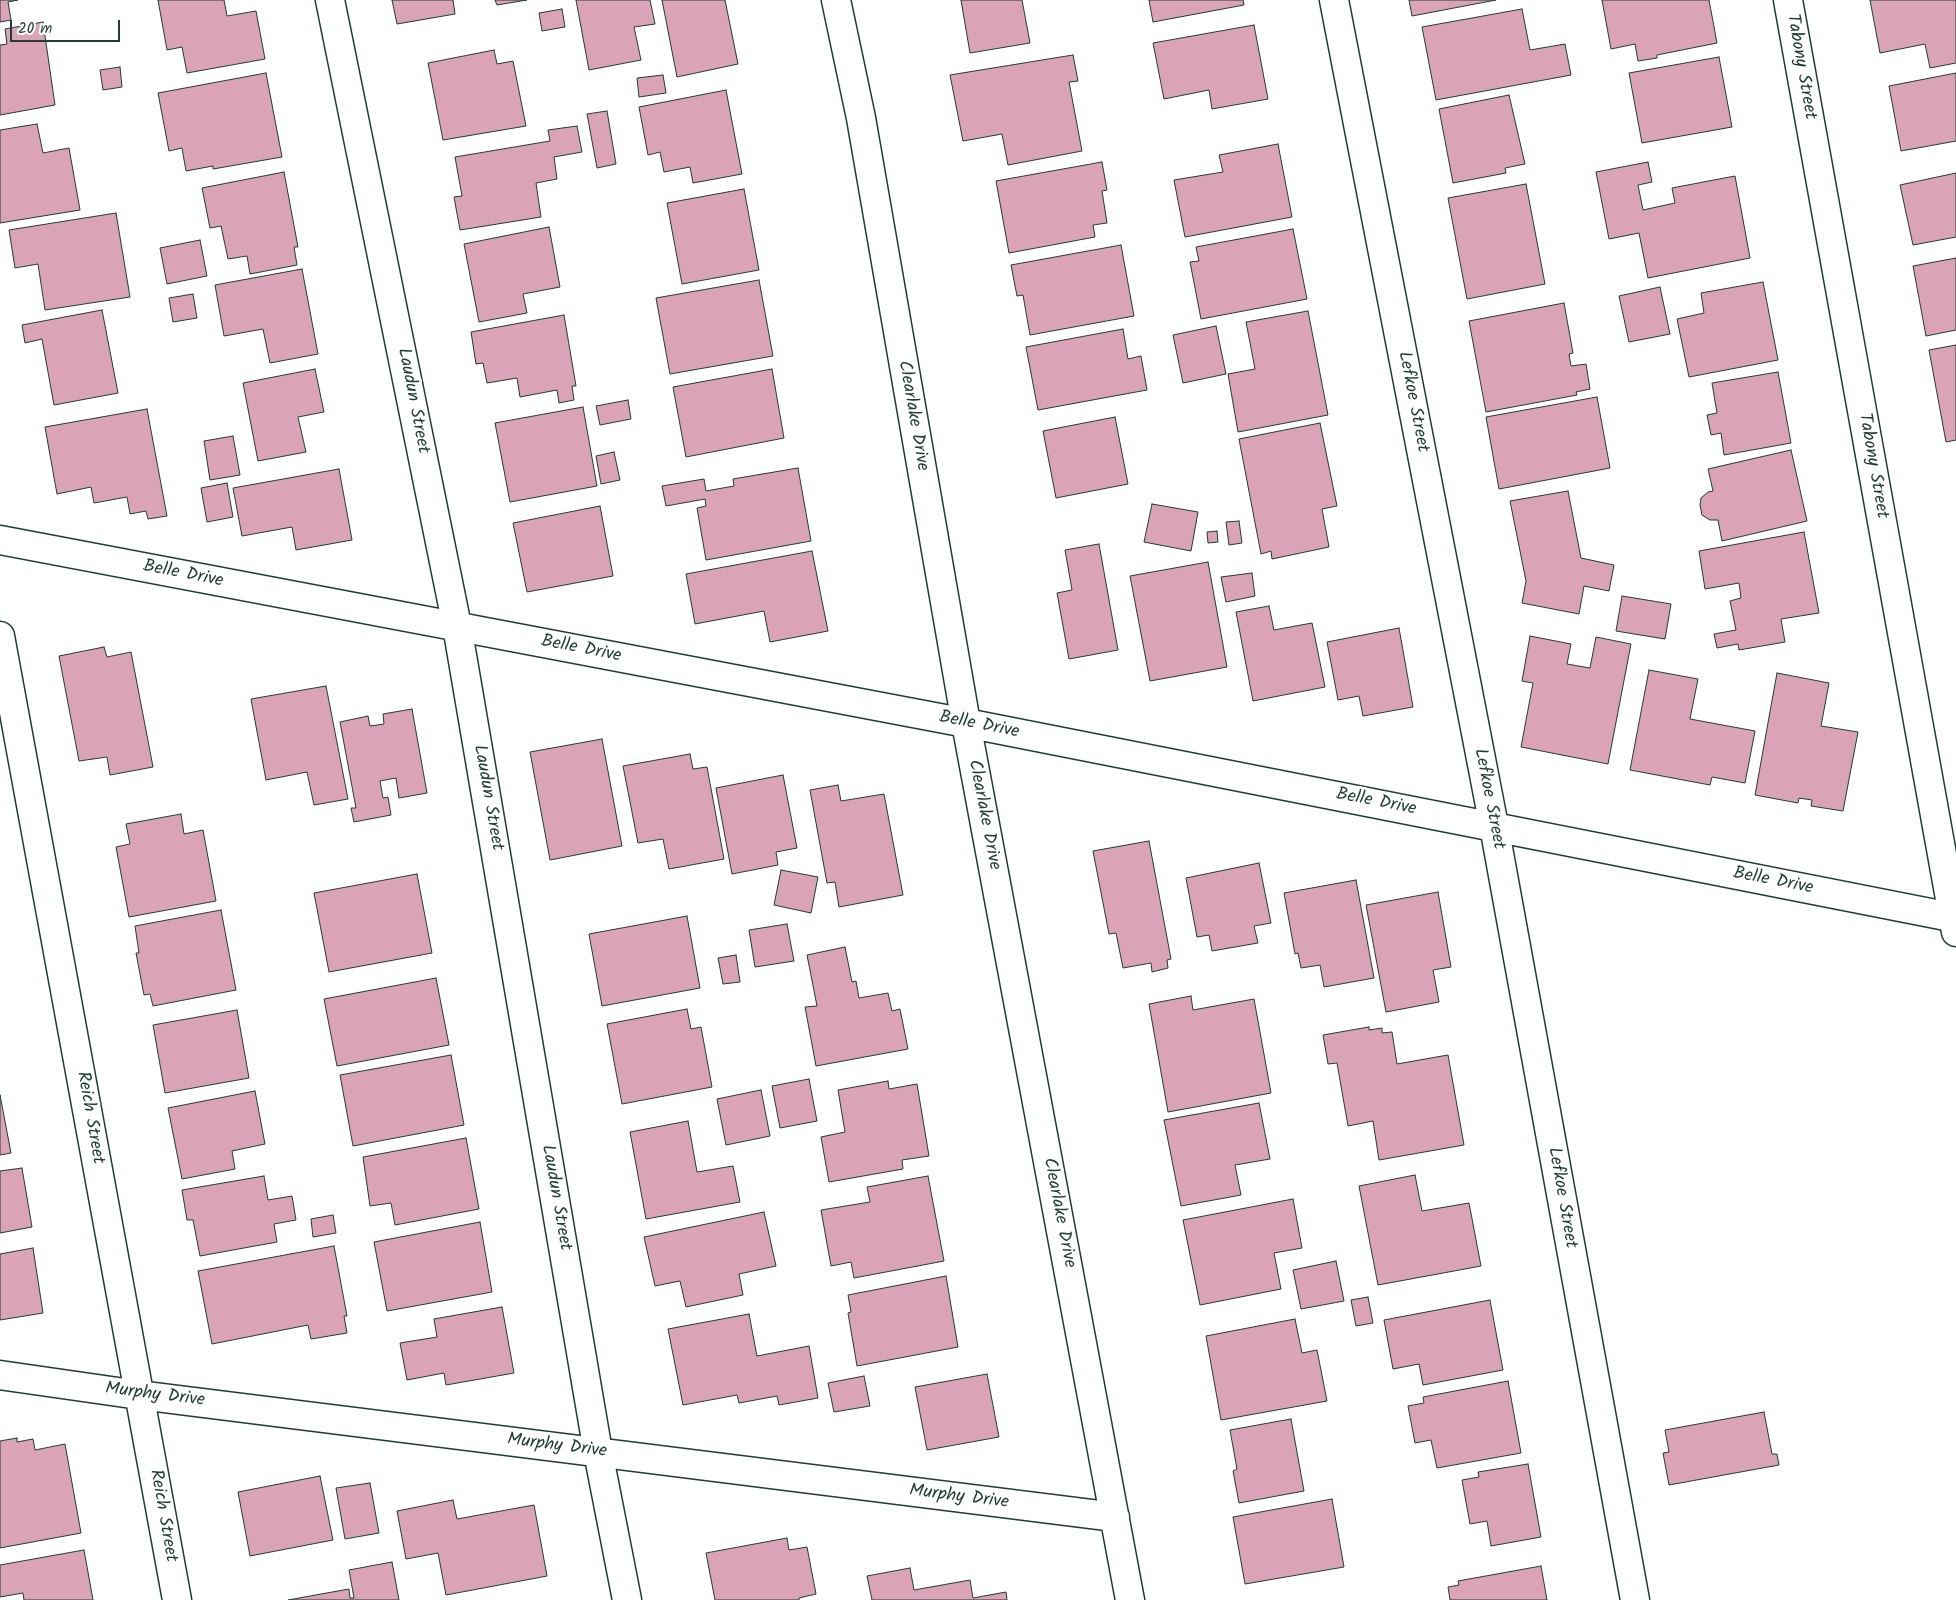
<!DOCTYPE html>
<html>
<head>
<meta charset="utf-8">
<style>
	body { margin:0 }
	#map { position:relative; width:1956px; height:1600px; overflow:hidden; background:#fff; font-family:Kalam,sans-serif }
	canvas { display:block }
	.scale { position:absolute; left:10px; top:20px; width:110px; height:22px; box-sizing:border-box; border:2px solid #1f3d34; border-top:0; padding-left:6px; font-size:15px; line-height:18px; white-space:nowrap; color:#1f3d34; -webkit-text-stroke:4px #fff; paint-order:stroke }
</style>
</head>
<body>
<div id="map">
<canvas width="1956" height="1600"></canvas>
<div class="scale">20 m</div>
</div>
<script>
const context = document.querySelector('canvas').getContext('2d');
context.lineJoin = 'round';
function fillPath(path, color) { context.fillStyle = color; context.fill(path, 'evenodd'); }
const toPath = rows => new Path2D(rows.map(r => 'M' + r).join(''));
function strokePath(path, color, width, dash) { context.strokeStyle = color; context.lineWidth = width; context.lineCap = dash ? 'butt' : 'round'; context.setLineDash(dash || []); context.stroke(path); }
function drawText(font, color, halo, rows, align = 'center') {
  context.font = font + ' Kalam,sans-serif'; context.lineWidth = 5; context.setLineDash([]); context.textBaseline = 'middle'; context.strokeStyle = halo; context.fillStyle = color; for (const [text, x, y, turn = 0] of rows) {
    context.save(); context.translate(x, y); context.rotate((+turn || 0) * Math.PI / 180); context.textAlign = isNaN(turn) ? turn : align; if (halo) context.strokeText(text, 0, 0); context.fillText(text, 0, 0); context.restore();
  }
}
const building = toPath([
	[0,0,18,0,8,2,11,20,0,22,0,0],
	[158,0,224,0,227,16,256,11,265,59,187,73,182,47,167,50,158,0],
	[392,0,453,0,455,14,397,24,392,0],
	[495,0,527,0,497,5,495,0],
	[576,0,650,0,655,24,634,27,641,60,589,70,576,0],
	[662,0,725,0,738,64,677,77,662,0],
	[961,0,1022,0,1030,43,970,53,961,0],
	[1149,0,1243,0,1244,5,1153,22,1149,0],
	[1409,0,1496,0,1412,16,1409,0],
	[1602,0,1709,0,1717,43,1657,55,1657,58,1638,61,1635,44,1611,49,1602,0],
	[1870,0,1956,0,1956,63,1930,68,1925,44,1880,53,1870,0],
	[562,9,565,27,542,31,539,13,562,9],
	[1522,9,1530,50,1565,44,1571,75,1436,100,1422,27,1522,9],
	[43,22,55,105,0,115,0,45,7,44,5,29,43,22],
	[1254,25,1268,99,1212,109,1209,90,1164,99,1153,43,1254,25],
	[494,50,497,64,513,61,526,126,443,140,428,63,494,50],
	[1073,55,1078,81,1069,82,1082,151,1008,165,1002,134,963,141,950,75,1073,55],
	[1719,57,1732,127,1642,143,1629,73,1719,57],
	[120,67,122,87,103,90,100,70,120,67],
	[266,73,282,157,213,169,213,166,186,171,182,148,169,151,158,93,266,73],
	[1956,73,1956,141,1901,151,1889,86,1956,73],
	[663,75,666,93,639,97,637,78,663,75],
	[726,90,742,174,693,183,690,167,664,172,660,152,648,155,639,107,726,90],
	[1509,95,1525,164,1505,168,1506,173,1453,183,1439,109,1509,95],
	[607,111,616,164,597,168,587,114,607,111],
	[37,124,43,153,69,148,80,210,0,223,0,130,37,124],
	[577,126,582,152,554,157,557,179,536,183,541,217,460,230,454,197,462,196,455,157,550,141,548,130,577,126],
	[1278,144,1292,217,1185,237,1174,180,1223,172,1219,155,1278,144],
	[1102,162,1107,190,1102,191,1107,223,1093,225,1095,237,1009,253,996,181,1102,162],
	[1648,162,1652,182,1638,185,1643,210,1675,203,1672,188,1735,176,1750,258,1648,278,1639,233,1609,239,1596,172,1648,162],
	[284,172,298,247,294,247,297,265,250,274,247,256,228,259,221,226,210,228,202,188,284,172],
	[1956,173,1956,237,1913,245,1900,185,1956,173],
	[1526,184,1545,284,1467,299,1448,198,1526,184],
	[744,189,759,270,682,284,667,203,744,189],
	[116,213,130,297,45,310,38,264,15,268,9,230,116,213],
	[549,227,560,287,523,294,527,313,479,322,464,244,549,227],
	[1293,229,1307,299,1201,319,1190,262,1199,261,1196,247,1293,229],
	[200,240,207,276,167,284,160,248,200,240],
	[1121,245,1134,316,1030,335,1023,295,1017,296,1011,265,1121,245],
	[1956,258,1956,330,1926,336,1913,266,1956,258],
	[302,269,318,354,270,363,263,329,224,336,215,285,302,269],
	[759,280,773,356,670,374,656,298,759,280],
	[1763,282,1778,360,1689,377,1677,319,1704,313,1701,293,1763,282],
	[1660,287,1670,334,1629,342,1619,296,1660,287],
	[193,294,197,318,173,322,169,298,193,294],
	[1564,303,1573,353,1569,354,1571,366,1586,364,1590,389,1576,392,1577,395,1486,412,1469,321,1564,303],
	[102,310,118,393,54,405,42,339,25,343,22,325,102,310],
	[1308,311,1328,415,1238,432,1228,374,1255,369,1246,322,1308,311],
	[564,315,576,386,572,386,574,400,559,403,557,390,520,397,517,378,487,383,483,363,476,364,471,332,564,315],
	[1216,326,1226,374,1183,383,1173,335,1216,326],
	[1123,329,1128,359,1141,356,1147,390,1038,410,1026,347,1123,329],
	[1956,345,1956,440,1946,442,1929,350,1956,345],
	[315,369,324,412,298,417,306,452,258,461,243,383,315,369],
	[772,369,784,438,686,457,673,387,772,369],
	[1778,372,1791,443,1724,455,1721,433,1711,435,1707,415,1717,413,1712,383,1778,372],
	[1597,397,1610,468,1499,489,1486,417,1597,397],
	[628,400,631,419,600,425,596,406,628,400],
	[583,407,597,486,510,502,495,423,583,407],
	[147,409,167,516,148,519,146,511,130,514,127,497,94,503,91,487,57,494,45,427,147,409],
	[1115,417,1128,484,1056,498,1043,431,1115,417],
	[1320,423,1337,506,1322,509,1329,547,1272,559,1271,551,1261,554,1239,439,1320,423],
	[233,436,240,475,210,480,204,441,233,436],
	[1791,450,1807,521,1722,541,1718,520,1710,520,1702,515,1700,505,1701,498,1708,492,1713,491,1708,469,1791,450],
	[614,452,620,480,601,484,596,456,614,452],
	[798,468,811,541,706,560,697,508,706,506,705,499,666,506,662,486,704,479,706,491,734,486,733,479,798,468],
	[339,469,352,540,296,550,292,527,242,536,233,488,339,469],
	[227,483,233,517,207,522,201,488,227,483],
	[1568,491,1581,558,1614,565,1609,591,1584,586,1579,614,1522,603,1526,581,1510,501,1568,491],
	[1152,504,1198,512,1191,551,1144,542,1152,504],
	[600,506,613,576,527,592,513,523,600,506],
	[1239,521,1242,543,1229,545,1226,522,1239,521],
	[1217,531,1218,542,1208,543,1207,532,1217,531],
	[1804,532,1819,613,1781,619,1785,642,1739,650,1738,644,1717,648,1714,634,1736,630,1730,601,1741,598,1739,583,1705,589,1699,551,1804,532],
	[1099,544,1118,650,1069,659,1057,593,1072,590,1065,550,1099,544],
	[812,551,828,631,770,642,764,611,695,624,686,574,812,551],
	[1208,562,1227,667,1150,681,1130,576,1208,562],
	[1252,573,1255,596,1226,602,1221,577,1252,573],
	[1622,596,1671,604,1665,639,1616,631,1622,596],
	[1269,606,1274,630,1312,623,1325,687,1253,701,1236,612,1269,606],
	[1399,628,1413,707,1363,716,1359,696,1338,700,1327,642,1399,628],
	[1530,636,1571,644,1567,664,1590,668,1596,637,1631,644,1608,764,1521,747,1533,683,1522,681,1530,636],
	[104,647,107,657,131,652,153,767,110,775,107,757,79,761,59,656,104,647],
	[1649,670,1698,679,1690,719,1755,731,1745,783,1712,777,1710,785,1630,770,1649,670],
	[1777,673,1829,683,1821,726,1858,732,1843,811,1811,806,1812,800,1799,798,1798,803,1755,795,1777,673],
	[326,686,348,799,314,805,307,772,266,780,251,699,326,686],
	[412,709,427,793,399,798,396,778,380,781,383,798,388,797,391,815,354,822,351,808,356,808,340,722,368,716,370,726,384,724,383,714,412,709],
	[602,739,622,846,550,860,530,752,602,739],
	[690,754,693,769,707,767,724,859,669,869,663,839,638,843,623,766,690,754],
	[783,775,797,848,776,852,778,865,732,874,716,788,783,775],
	[838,785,841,801,884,794,903,895,839,907,835,882,827,883,810,790,838,785],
	[181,814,184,834,203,830,216,901,129,917,116,847,130,844,126,824,181,814],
	[1149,841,1171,959,1167,960,1168,968,1152,972,1151,963,1123,968,1116,933,1109,934,1093,851,1149,841],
	[1259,863,1271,923,1254,926,1258,943,1212,951,1209,935,1197,937,1186,878,1259,863],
	[781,870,818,877,811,913,774,905,781,870],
	[417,874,432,953,329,972,314,893,417,874],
	[1356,880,1374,978,1324,987,1320,965,1301,968,1298,953,1295,954,1284,893,1356,880],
	[1438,892,1451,967,1433,970,1439,1002,1386,1012,1366,905,1438,892],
	[221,910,236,990,153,1006,150,994,144,995,136,953,139,953,135,926,221,910],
	[687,916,700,988,602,1006,589,934,687,916],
	[787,924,794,961,755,967,749,930,787,924],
	[845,947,852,982,856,981,859,998,888,993,892,1011,900,1009,908,1049,816,1066,805,1007,817,1006,807,955,845,947],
	[736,955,740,982,723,984,718,958,736,955],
	[436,978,449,1045,337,1066,324,999,436,978],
	[1191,996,1193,1010,1254,999,1271,1093,1168,1112,1149,1004,1191,996],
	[687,1009,691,1029,701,1027,712,1087,622,1104,607,1024,687,1009],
	[237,1010,249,1078,165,1093,153,1025,237,1010],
	[1369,1027,1369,1030,1382,1028,1382,1033,1392,1032,1397,1064,1448,1055,1464,1145,1379,1160,1373,1121,1348,1126,1337,1063,1328,1064,1323,1035,1369,1027],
	[451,1055,464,1125,353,1146,340,1075,451,1055],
	[809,1079,817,1121,780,1128,772,1086,809,1079],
	[888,1081,889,1089,917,1084,929,1156,902,1160,903,1169,829,1182,821,1137,845,1132,838,1090,888,1081],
	[761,1090,770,1136,726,1145,717,1099,761,1090],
	[255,1091,265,1144,232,1151,235,1169,182,1179,168,1108,255,1091],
	[0,1095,11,1153,0,1155,0,1095],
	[1259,1103,1270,1159,1235,1165,1241,1195,1181,1206,1164,1120,1259,1103],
	[688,1121,697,1172,733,1166,740,1202,646,1219,630,1132,688,1121],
	[466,1138,479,1209,395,1225,391,1203,370,1206,363,1157,466,1138],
	[22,1168,32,1227,0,1233,0,1171,22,1168],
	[1415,1175,1422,1211,1469,1203,1481,1266,1378,1285,1359,1186,1415,1175],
	[264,1176,268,1200,292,1196,296,1220,274,1224,277,1242,200,1256,193,1220,187,1220,182,1190,264,1176],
	[928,1176,944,1261,854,1278,851,1262,831,1266,821,1210,870,1202,867,1187,928,1176],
	[1293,1199,1302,1248,1274,1253,1281,1289,1200,1305,1183,1220,1293,1199],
	[764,1212,776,1266,739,1274,743,1295,686,1307,680,1281,655,1286,644,1237,764,1212],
	[333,1215,336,1233,313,1237,311,1219,333,1215],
	[480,1222,492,1292,387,1311,374,1242,480,1222],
	[334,1246,347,1316,344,1316,347,1333,311,1339,308,1325,212,1344,198,1271,334,1246],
	[33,1248,43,1313,0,1320,0,1254,33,1248],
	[1336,1261,1344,1301,1301,1309,1293,1270,1336,1261],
	[946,1276,958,1347,857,1366,848,1313,851,1312,848,1295,946,1276],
	[1368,1297,1373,1323,1356,1326,1351,1300,1368,1297],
	[1490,1300,1503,1370,1423,1385,1419,1364,1393,1369,1384,1320,1490,1300],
	[502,1307,514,1373,446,1385,444,1373,407,1380,400,1343,437,1337,434,1319,502,1307],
	[749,1314,757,1356,809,1346,818,1398,779,1405,777,1396,739,1403,737,1395,683,1405,668,1329,749,1314],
	[1295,1319,1302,1353,1317,1350,1327,1401,1221,1420,1206,1336,1295,1319],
	[987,1374,999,1437,927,1450,915,1387,987,1374],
	[864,1376,870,1406,834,1412,828,1383,864,1376],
	[1508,1381,1521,1453,1437,1468,1431,1440,1415,1443,1408,1406,1424,1403,1423,1397,1508,1381],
	[1764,1412,1772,1454,1777,1454,1779,1465,1669,1485,1663,1453,1669,1452,1665,1430,1764,1412],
	[1291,1419,1304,1491,1239,1503,1233,1471,1237,1469,1230,1430,1291,1419],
	[17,1438,17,1442,33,1439,35,1450,65,1444,81,1533,0,1548,0,1441,17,1438],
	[1528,1464,1541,1537,1491,1546,1487,1521,1470,1524,1462,1480,1479,1477,1478,1472,1528,1464],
	[320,1476,333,1540,250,1556,238,1492,320,1476],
	[370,1483,379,1533,345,1539,336,1488,370,1483],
	[1332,1499,1344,1567,1245,1584,1233,1517,1332,1499],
	[453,1500,457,1519,534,1505,547,1576,446,1595,438,1553,406,1559,397,1511,453,1500],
	[787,1538,789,1550,807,1547,816,1594,799,1598,799,1600,715,1600,706,1553,787,1538],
	[84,1550,93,1600,24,1600,23,1593,0,1597,0,1565,84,1550],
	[392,1562,399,1600,288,1600,349,1589,350,1598,354,1598,349,1570,392,1562],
	[1541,1566,1547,1600,1450,1600,1448,1587,1459,1585,1458,1581,1541,1566],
	[910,1568,914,1590,970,1580,973,1598,1006,1592,1007,1600,872,1600,867,1576,910,1568]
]);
const minor = toPath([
	[330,0,457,626,598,1452,627,1600],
	[836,0,861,118,966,723,1130,1600],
	[1334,0,1494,826,1635,1600],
	[1788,0,1956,932],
	[0,540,966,723,1956,918],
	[0,636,177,1600],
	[0,1375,139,1395,1115,1517]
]);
const streetNames = [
	["Tabony Street",1800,67,80],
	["Laudun Street",412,401,79],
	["Lefkoe Street",1412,402,79],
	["Clearlake Drive",912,416,80],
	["Tabony Street",1872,466,80],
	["Belle Drive",183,575,11],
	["Belle Drive",581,650,11],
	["Belle Drive",979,726,11],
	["Laudun Street",487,798,80],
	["Lefkoe Street",1488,799,79],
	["Belle Drive",1376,803,11],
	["Clearlake Drive",983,815,79],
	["Belle Drive",1773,882,11],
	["Reich Street",89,1118,80],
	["Laudun Street",555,1198,80],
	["Lefkoe Street",1561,1198,80],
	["Clearlake Drive",1058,1213,79],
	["Murphy Drive",155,1396,7],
	["Murphy Drive",557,1447,7],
	["Murphy Drive",959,1498,7],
	["Reich Street",162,1516,80]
];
fillPath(building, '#daa3b8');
strokePath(building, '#1f3d34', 1);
strokePath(minor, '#1f3d34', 31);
strokePath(minor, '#fff', 28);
drawText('18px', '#1f3d34', '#fff', streetNames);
</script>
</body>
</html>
